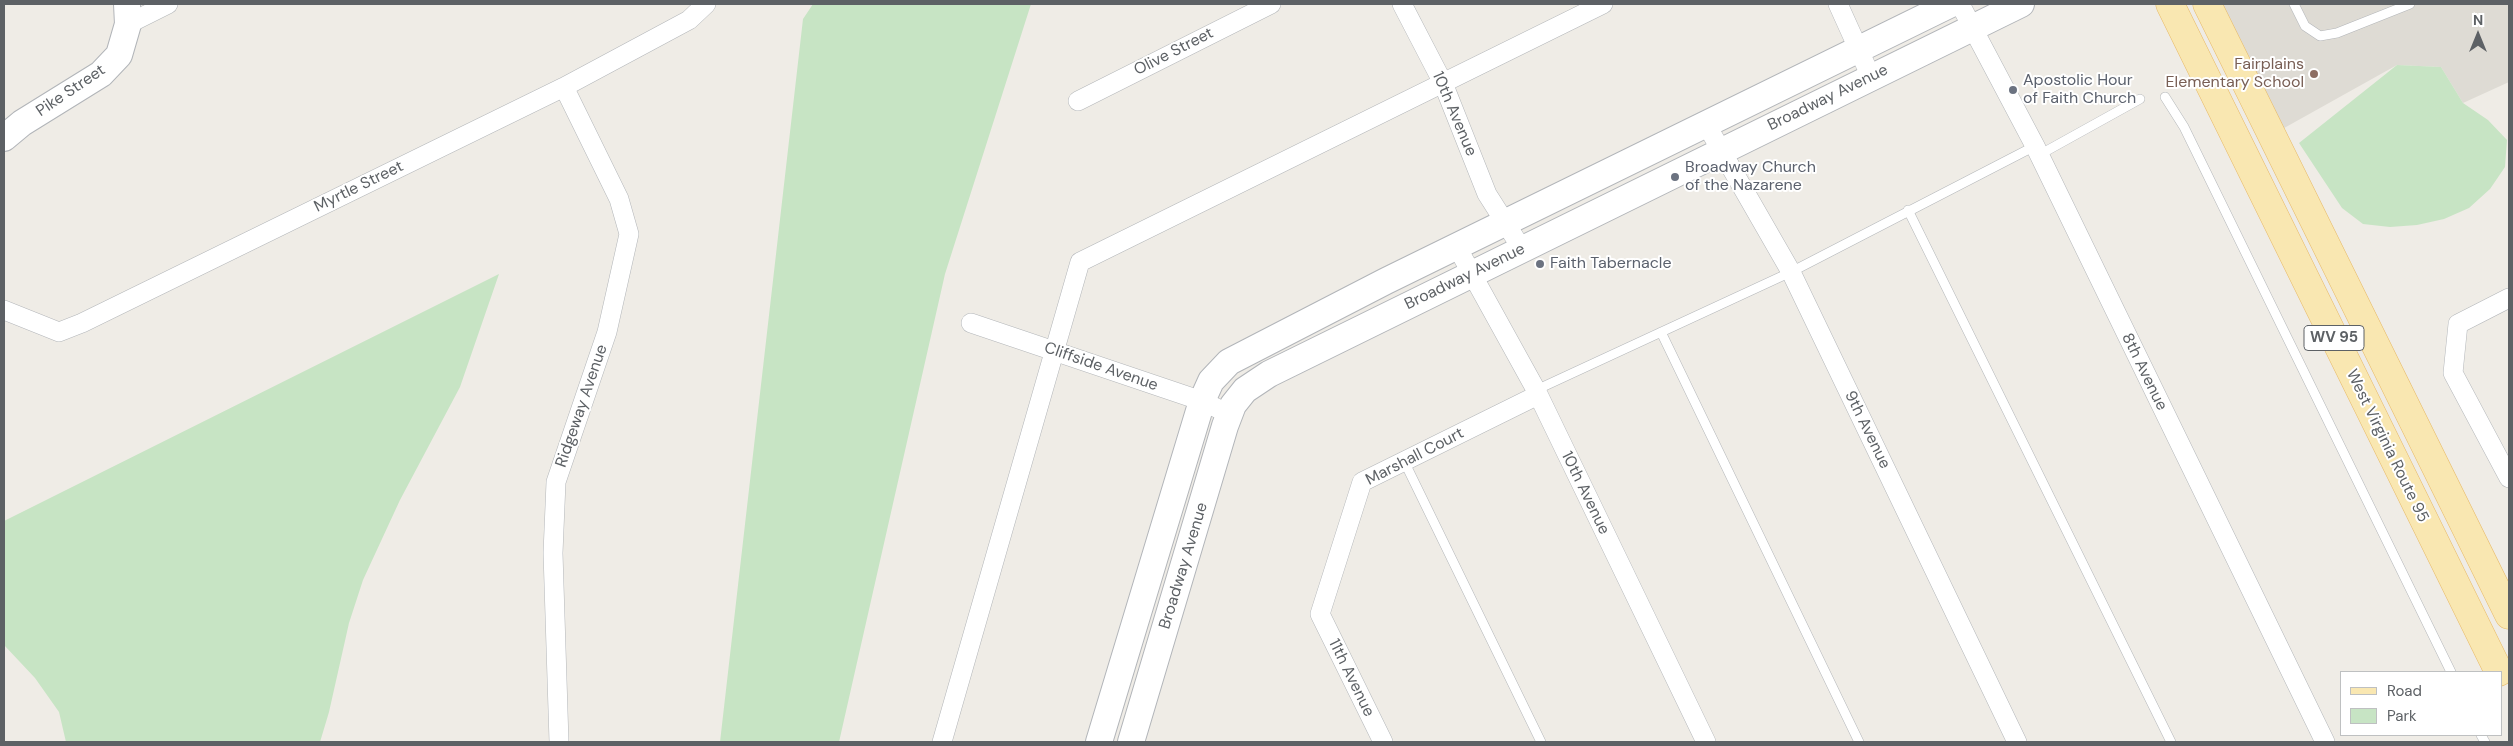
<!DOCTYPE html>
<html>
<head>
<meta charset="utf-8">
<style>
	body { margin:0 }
	#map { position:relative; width:2513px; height:746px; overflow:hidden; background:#efece6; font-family:"DM Sans",sans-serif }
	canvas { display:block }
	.frame { position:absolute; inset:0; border:5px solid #5d6165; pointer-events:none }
	.legend { position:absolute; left:2340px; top:671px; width:162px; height:65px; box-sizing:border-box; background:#fff; border:1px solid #bec0c1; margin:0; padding:6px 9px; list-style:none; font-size:15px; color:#5d6165 }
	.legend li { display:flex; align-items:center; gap:10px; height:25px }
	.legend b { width:25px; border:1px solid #bec0c1 }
	.north { position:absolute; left:2453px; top:10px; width:50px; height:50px; -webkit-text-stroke:4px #fff; paint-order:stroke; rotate:0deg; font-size:14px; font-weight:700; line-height:20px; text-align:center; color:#5d6165 }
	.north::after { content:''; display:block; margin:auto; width:18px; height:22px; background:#5d6165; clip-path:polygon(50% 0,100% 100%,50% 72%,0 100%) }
</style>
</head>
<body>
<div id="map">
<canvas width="2513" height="746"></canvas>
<div class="frame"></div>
<ul class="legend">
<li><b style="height:6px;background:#f9e7b1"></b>Road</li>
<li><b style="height:14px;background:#c7e4c4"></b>Park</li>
</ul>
<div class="north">N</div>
</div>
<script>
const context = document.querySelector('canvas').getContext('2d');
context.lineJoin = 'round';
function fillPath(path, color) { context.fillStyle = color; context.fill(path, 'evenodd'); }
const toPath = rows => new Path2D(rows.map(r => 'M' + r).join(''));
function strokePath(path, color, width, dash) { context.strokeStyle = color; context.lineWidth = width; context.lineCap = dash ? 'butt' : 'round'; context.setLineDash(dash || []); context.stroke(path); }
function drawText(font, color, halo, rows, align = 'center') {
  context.font = font + ' "DM Sans",sans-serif'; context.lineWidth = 4; context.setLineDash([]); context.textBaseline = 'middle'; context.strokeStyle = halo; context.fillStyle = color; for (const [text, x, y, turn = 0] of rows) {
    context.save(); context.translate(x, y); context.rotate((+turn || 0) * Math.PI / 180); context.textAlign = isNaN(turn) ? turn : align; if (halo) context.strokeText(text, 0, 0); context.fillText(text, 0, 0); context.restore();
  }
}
const education = toPath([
	[2213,4,2509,4,2509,82,2463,103,2441,67,2397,65,2277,132]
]);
const green = toPath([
	[813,4,1031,4,945,274,839,742,720,742,803,19],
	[2397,65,2441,67,2463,103,2488,120,2507,140,2505,167,2490,189,2469,208,2444,219,2417,225,2390,227,2363,224,2342,208,2299,143],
	[499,274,460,387,400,500,363,580,349,623,329,712,320,742,66,742,59,712,35,678,4,645,4,521]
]);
const service = toPath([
	[2294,4,2305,26,2320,36,2337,33,2410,4],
	[2165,97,2184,127,2451,672],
	[2039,155,2140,99],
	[1908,210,2171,742],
	[1661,332,1859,742],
	[1536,390,1791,272,2035,146],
	[1404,461,1541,742],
	[2481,735,2485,742]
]);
const minor = toPath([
	[1402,4,1443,83,1487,194,1522,249],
	[1838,4,1871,77],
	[1960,4,2035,146,2325,742],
	[128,24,168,4],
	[1078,101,1271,4],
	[1706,124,1791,272,2017,742],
	[1457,247,1536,390,1706,742],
	[2509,298,2458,324,2453,373,2509,478],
	[4,310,59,332,82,323,564,87,689,20,706,4],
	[971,323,1202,401,1229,414],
	[559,742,553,553,556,482,607,332,629,234,619,199,564,87],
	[942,742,1080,262,1603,4],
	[1383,742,1320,614,1362,482,1538,395]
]);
const secondary = toPath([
	[4,138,22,123,101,74,119,55,128,24,127,4],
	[1099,742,1202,401,1211,381,1229,362,1386,281,1951,4],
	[1131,742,1225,426,1233,405,1245,390,1269,374,2021,4]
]);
const primary = toPath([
	[2170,4,2499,672],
	[2207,4,2509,615]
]);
const markers = [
	[2314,74,5,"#8d6e63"],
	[2013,90,5,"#6b7280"],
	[1675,177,5,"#6b7280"],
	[1540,264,5,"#6b7280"]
];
const shields = [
	[2334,338,60]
];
const shieldNames = [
	["WV 95",2334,338]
];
const streetNames = [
	["Olive Street",1174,52,-27],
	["Pike Street",71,91,-34],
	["Broadway Avenue",1828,98,-26],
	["10th Avenue",1454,114,67],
	["Myrtle Street",359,187,-26],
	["Broadway Avenue",1465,277,-26],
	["Cliffside Avenue",1101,367,19],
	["8th Avenue",2144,372,64],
	["Ridgeway Avenue",582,406,-71],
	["9th Avenue",1867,430,64],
	["West Virginia Route 95",2387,446,64],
	["Marshall Court",1415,457,-27],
	["10th Avenue",1585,493,64],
	["Broadway Avenue",1184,566,-73],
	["11th Avenue",1351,678,64]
];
const educationNames = [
	["Fairplains",2304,65],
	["Elementary School",2304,83]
];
const worshipNames = [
	["Apostolic Hour",2023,81],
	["of Faith Church",2023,99],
	["Broadway Church",1685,168],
	["of the Nazarene",1685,186],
	["Faith Tabernacle",1550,264]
];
fillPath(education, '#dedbd4');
fillPath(green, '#c7e4c4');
strokePath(service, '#b3b6b9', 10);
strokePath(minor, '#b3b6b9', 20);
strokePath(secondary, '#b2b5b9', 28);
strokePath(primary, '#e7b967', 29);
strokePath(service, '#fff', 9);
strokePath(minor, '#fff', 19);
strokePath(secondary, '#fff', 26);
strokePath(primary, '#f9e7b1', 28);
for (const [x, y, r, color] of markers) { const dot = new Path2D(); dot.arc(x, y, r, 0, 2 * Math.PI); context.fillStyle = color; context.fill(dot); strokePath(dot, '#fff', 2); }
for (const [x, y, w] of shields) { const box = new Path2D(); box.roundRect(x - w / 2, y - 12.5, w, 25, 4); context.fillStyle = '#fff'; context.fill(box); strokePath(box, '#5d6165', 1); }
drawText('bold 15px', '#5d6165', null, shieldNames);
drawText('16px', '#5d6165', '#fff', streetNames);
drawText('16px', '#785e54', '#fff', educationNames, 'right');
drawText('16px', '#5b616d', '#fff', worshipNames, 'left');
</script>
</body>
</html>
